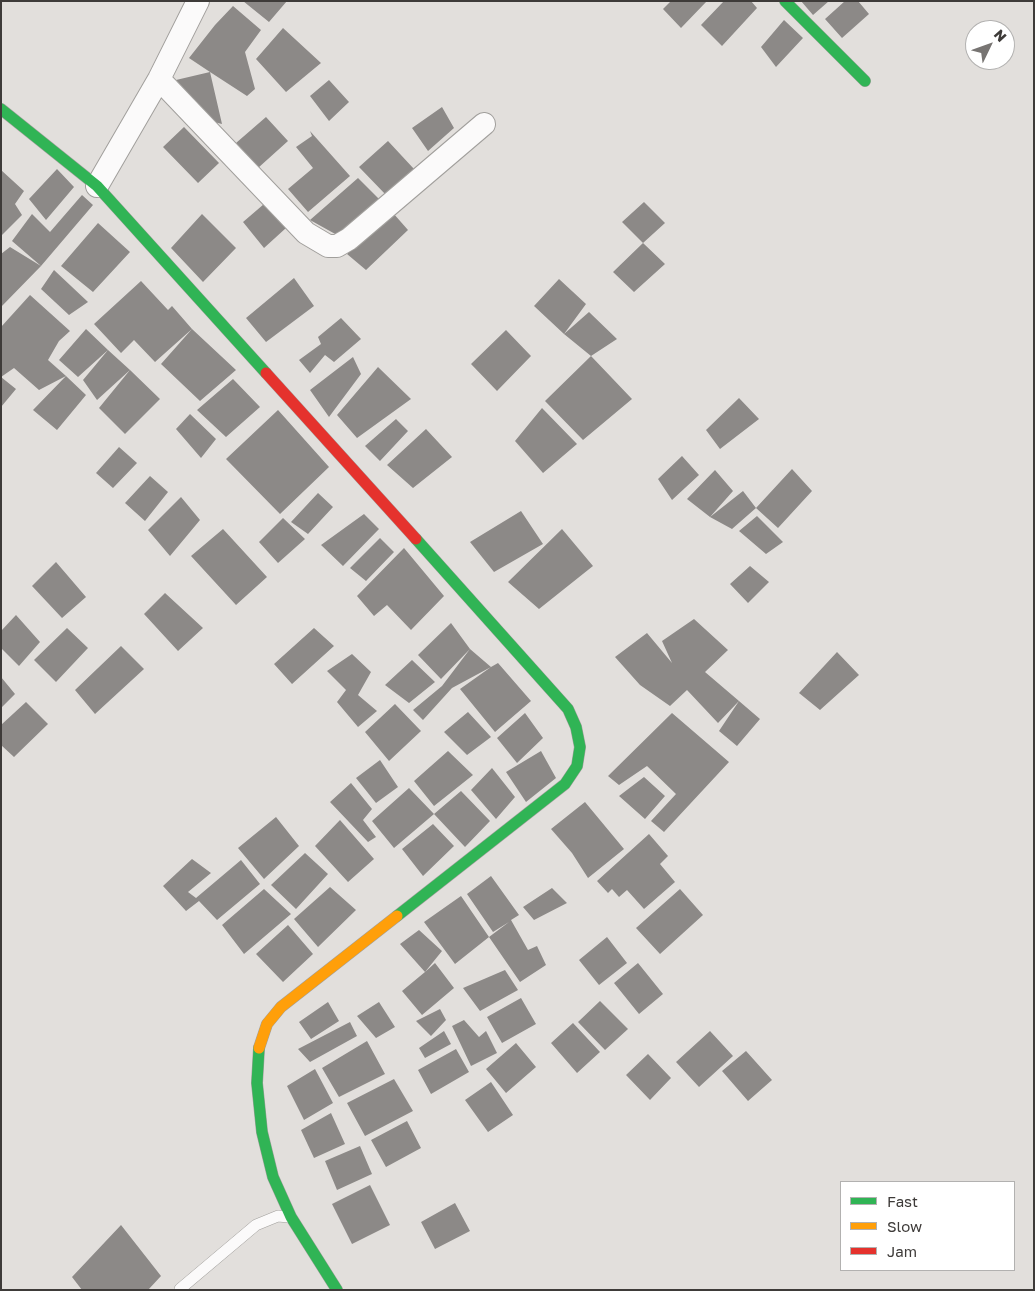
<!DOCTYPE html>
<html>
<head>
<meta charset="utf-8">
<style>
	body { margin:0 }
	#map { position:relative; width:1035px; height:1291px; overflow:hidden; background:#e2dfdc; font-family:"Golos Text",sans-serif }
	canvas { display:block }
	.frame { position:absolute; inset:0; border:2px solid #3e3b39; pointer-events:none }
	.legend { position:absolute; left:840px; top:1181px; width:175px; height:90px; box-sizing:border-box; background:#fff; border:1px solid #b2b1b0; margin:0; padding:6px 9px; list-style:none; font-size:15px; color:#3e3b39 }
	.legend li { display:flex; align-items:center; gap:10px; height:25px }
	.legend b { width:25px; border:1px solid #b2b1b0 }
	.north { position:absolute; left:965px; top:20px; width:50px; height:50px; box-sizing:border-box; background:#fff; border:1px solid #b2b1b0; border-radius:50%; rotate:48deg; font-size:14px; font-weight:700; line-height:20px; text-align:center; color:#3e3b39 }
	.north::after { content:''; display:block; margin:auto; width:18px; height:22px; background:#777472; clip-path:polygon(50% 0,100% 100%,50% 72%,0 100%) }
</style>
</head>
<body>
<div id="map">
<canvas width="1035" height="1291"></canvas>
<div class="frame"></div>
<ul class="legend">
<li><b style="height:6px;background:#30b455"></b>Fast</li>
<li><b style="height:6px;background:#ff9f0a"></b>Slow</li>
<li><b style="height:6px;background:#e5322d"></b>Jam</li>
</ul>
<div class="north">N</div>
</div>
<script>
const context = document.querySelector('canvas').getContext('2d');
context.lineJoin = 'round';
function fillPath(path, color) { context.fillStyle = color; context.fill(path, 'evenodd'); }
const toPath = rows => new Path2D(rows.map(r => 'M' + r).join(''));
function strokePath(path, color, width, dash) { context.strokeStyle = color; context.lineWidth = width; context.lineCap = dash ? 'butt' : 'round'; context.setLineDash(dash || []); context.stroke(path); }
const building = toPath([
	[243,1,287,1,269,22],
	[671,1,707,1,681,28,663,9],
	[724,1,751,1,757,8,722,46,701,25],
	[801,1,829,1,813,15],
	[845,1,858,1,869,14,842,38,825,19],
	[233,6,261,30,245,52,255,89,247,96,210,72,222,124,214,122,176,80,210,72,189,58,215,25],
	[784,20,803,38,776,67,761,47],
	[283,28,321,63,286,92,256,59],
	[329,80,349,102,329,121,310,96],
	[442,107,454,128,428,151,412,128],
	[266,117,288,141,258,168,236,143],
	[184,127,219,163,198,183,163,147],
	[310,131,350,176,308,212,288,189,313,168,296,147,312,136],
	[388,141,414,169,387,196,359,167],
	[57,169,74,187,46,220,29,199],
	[1,170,24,191,15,204,22,215,1,236],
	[358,178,380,200,337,235,310,220],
	[82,195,93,205,41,266,1,307,1,254,10,247,41,266,12,241,32,214,50,232],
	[644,202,665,223,643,243,622,222],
	[264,204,286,228,264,248,243,222],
	[393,213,408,230,366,270,347,254],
	[202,214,236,248,203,282,171,248],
	[98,223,130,252,93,292,61,266],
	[643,243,665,264,634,292,613,272],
	[54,270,88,302,69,315,41,289],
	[294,278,314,306,266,342,246,318],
	[559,279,586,304,564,334,589,312,617,339,591,356,564,334,534,306],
	[141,281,168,310,172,306,192,329,155,362,134,340,121,353,94,324],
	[30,295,70,331,59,341,48,360,66,376,39,390,14,368,1,377,1,327],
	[341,318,361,339,334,362,325,355,310,373,299,360,321,344,318,337],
	[86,329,108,350,78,377,59,360],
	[192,329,236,370,200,401,161,364],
	[506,330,531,356,497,391,471,364],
	[108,350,130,370,160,399,125,434,99,408,130,370,97,400,83,380],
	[591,356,632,399,583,440,545,401],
	[353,357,361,374,329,417,310,390],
	[378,367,411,399,357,438,337,415],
	[66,376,86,395,57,430,33,410],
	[1,377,16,389,1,407],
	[233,379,260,407,226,437,197,410],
	[739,398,759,419,720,449,706,430],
	[542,408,577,444,543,473,515,441],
	[278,410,329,467,280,514,226,459],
	[190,414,216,439,201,458,176,429],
	[396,419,408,431,380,461,365,446],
	[426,429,452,457,413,488,387,465],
	[119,447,137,463,113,488,96,473],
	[682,456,699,475,672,500,658,479],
	[792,469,812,491,778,528,756,508],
	[715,470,733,491,710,517,743,491,756,508,732,529,710,517,687,499],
	[150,476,168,492,145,521,125,503],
	[318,493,333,507,308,534,291,522],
	[181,497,200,520,170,556,148,530],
	[521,511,543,544,494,572,470,542],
	[364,514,379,529,343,566,321,545],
	[757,516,783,542,766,554,739,531],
	[283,518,305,539,278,563,259,542],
	[223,529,267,577,236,605,191,556],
	[562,529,593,566,539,609,508,582],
	[380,538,394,552,366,581,350,568],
	[404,548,444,596,411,630,387,605,374,616,357,596],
	[56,562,86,597,62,618,32,586],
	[750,566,769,582,748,603,730,584],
	[165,593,203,628,178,651,144,614],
	[16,615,40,642,19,666,1,648,1,631],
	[694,619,728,650,705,672,739,701,718,723,687,690,670,706,640,685,615,657,647,633,672,663,662,641],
	[451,623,470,649,441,679,418,655],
	[67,628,88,648,56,682,34,660],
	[314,628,334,646,292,684,274,664],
	[121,646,144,669,95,714,75,690],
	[470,649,491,667,498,663,531,701,495,732,460,689,491,667,452,688,423,720,413,710,442,686],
	[837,652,859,675,820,710,799,693],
	[352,654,371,672,358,695,377,711,358,727,337,702,346,690,327,671],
	[412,660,435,682,409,703,385,685],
	[1,677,15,694,1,708],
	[739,701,760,719,737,746,719,731],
	[26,702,48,724,14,757,1,745,1,725],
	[395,704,421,731,389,761,365,732],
	[468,712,491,737,467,755,444,732],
	[525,713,543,738,517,763,497,738],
	[672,713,729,762,664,832,651,821,676,794,647,766,619,785,608,776],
	[448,751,473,775,434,806,414,781],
	[541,751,556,778,526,802,506,772],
	[380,760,398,787,376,803,356,778],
	[492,768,515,797,496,819,471,790],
	[644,777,665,796,645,819,619,796],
	[351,783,372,809,363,820,376,837,368,842,330,802],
	[409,788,434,814,394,848,372,821],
	[461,791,490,821,465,847,434,814],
	[585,802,624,849,588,878,572,853,551,829],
	[276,817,299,846,264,879,238,848],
	[340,820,374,859,348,882,315,846],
	[433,824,454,846,423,876,402,849],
	[649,834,668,856,660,864,675,882,644,909,627,890,619,897,612,889,608,893,597,881],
	[305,853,328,874,296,909,271,885],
	[192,859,211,873,188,892,196,898,241,860,260,884,217,920,199,901,186,911,163,886],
	[491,876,519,915,511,920,528,950,537,946,546,965,520,982,489,937,509,922,493,932,467,894],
	[330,887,356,910,318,947,294,919],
	[552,888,567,903,534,920,523,907],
	[264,889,291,914,244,954,222,925],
	[680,889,703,915,660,954,636,928],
	[461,896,489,937,455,964,424,922],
	[288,925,313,954,283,982,256,954],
	[419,930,442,951,425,972,435,963,454,988,422,1015,402,991,425,972,400,944],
	[607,937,627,963,599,985,579,960],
	[638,963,663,994,639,1014,614,983],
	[505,970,518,990,480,1011,463,988],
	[521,998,536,1024,502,1043,487,1017],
	[600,1001,628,1029,605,1050,578,1022],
	[328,1002,339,1021,311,1039,299,1022],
	[379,1002,395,1027,376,1038,357,1016],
	[440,1009,446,1020,431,1036,416,1021],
	[464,1020,479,1037,486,1031,497,1053,471,1066,452,1026],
	[350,1022,357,1036,310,1062,298,1049],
	[573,1023,600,1052,577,1073,551,1043],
	[444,1031,451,1044,425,1058,419,1048],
	[710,1031,733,1056,699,1087,676,1062],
	[367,1041,385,1074,339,1097,322,1068],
	[516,1043,536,1067,506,1093,486,1069],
	[456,1049,469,1072,431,1094,418,1070],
	[746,1051,772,1080,748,1101,722,1071],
	[648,1054,671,1078,650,1100,626,1075],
	[315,1069,333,1103,304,1120,287,1086],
	[394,1079,413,1111,365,1136,347,1103],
	[491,1082,513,1115,488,1132,465,1100],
	[331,1113,345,1144,314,1158,301,1130],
	[407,1121,421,1148,386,1167,371,1140],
	[360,1146,372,1174,337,1190,325,1161],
	[370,1185,390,1225,352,1244,332,1204],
	[455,1203,470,1231,435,1249,421,1222],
	[121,1225,161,1276,148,1290,82,1290,72,1277]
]);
const lane = toPath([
	[180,1289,256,1225,278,1216,289,1217]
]);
const street = toPath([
	[159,79,306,233,328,246,337,246,349,239,484,124],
	[97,186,159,79,198,1]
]);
const fast = toPath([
	[785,1,865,81],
	[1,109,97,186,266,373],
	[397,916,565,784,577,766,580,747,576,727,568,709,416,539],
	[259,1048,257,1083,262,1132,273,1177,291,1217,337,1290]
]);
const slow = toPath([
	[259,1048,267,1024,281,1007,397,916]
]);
const jam = toPath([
	[266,373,416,539]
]);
fillPath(building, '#8c8987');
strokePath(lane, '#a19f9c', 12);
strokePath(street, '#a19f9c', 24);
strokePath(fast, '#a19f9c', 12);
strokePath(slow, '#a19f9c', 12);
strokePath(jam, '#a19f9c', 12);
strokePath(lane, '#fbfafa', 11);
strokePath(street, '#fbfafa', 22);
strokePath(fast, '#30b455', 11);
strokePath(slow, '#ff9f0a', 11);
strokePath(jam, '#e5322d', 11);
</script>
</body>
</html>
